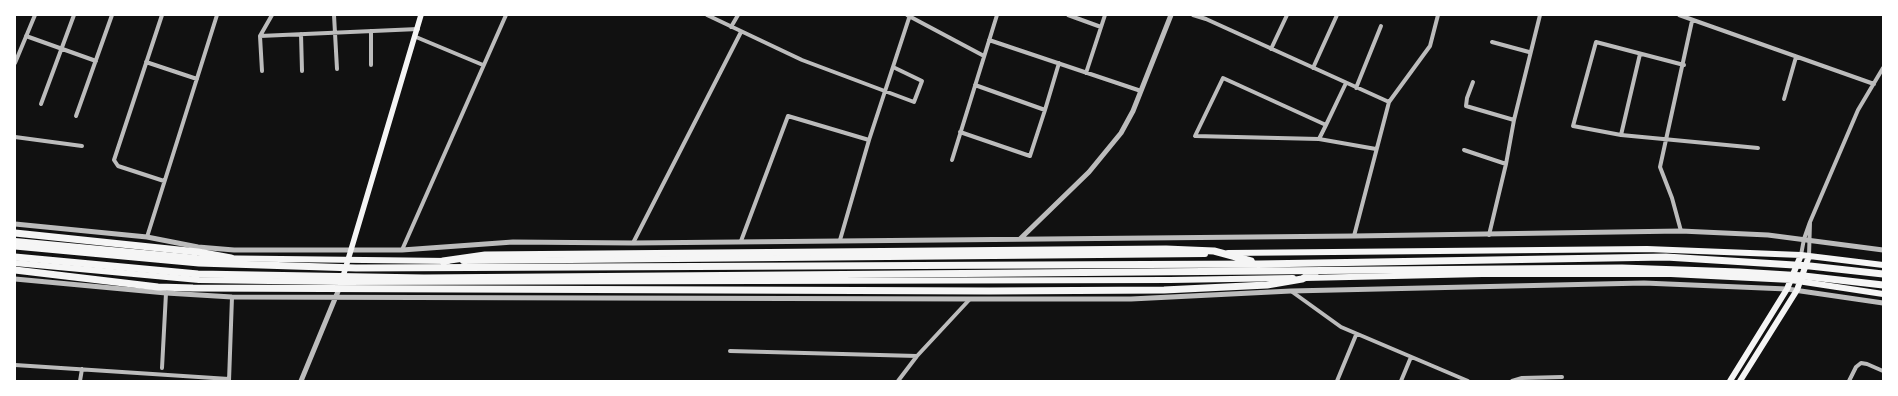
<!DOCTYPE html>
<html>
<head>
<meta charset="utf-8">
<style>
	body { margin:0 }
	#map { position:relative; width:1898px; height:396px; overflow:hidden; background:#111; font-family:Arial,sans-serif }
	canvas { display:block }
	.frame { position:absolute; inset:0; border:16px solid #fff; pointer-events:none }
</style>
</head>
<body>
<div id="map">
<canvas width="1898" height="396"></canvas>
<div class="frame"></div>
</div>
<script>
const context = document.querySelector('canvas').getContext('2d');
context.lineJoin = 'round';
const toPath = rows => new Path2D(rows.map(r => 'M' + r).join(''));
function strokePath(path, color, width, dash) { context.strokeStyle = color; context.lineWidth = width; context.lineCap = dash ? 'butt' : 'round'; context.setLineDash(dash || []); context.stroke(path); }
const minor = toPath([
	[162,15,114,160,118,166,164,181],
	[334,15,337,69],
	[707,15,802,60,914,102,922,81,893,67],
	[907,15,984,56],
	[1068,15,1101,27],
	[1193,15,1206,19,1389,102,1354,236],
	[1679,15,1874,84],
	[731,27,738,15],
	[371,31,371,65],
	[301,34,302,71],
	[26,36,96,61],
	[260,36,418,29],
	[416,37,483,65],
	[989,40,1141,91],
	[1492,42,1529,52],
	[1271,49,1287,15],
	[146,62,197,79],
	[15,63,35,15],
	[1684,65,1596,42,1573,126,1621,135,1758,148],
	[1313,68,1337,15],
	[262,71,260,36,272,15],
	[1086,73,1105,15],
	[1473,82,1467,98,1466,106,1514,120],
	[975,85,1045,110,1059,63],
	[1356,88,1381,26],
	[1784,99,1796,57],
	[1389,102,1430,46,1438,15],
	[41,104,74,15],
	[76,116,112,15],
	[1326,125,1223,78,1195,136,1319,139,1326,125,1346,83],
	[960,132,1030,156,1045,110],
	[1621,135,1640,54],
	[15,137,82,146],
	[1319,139,1376,149],
	[1464,150,1506,164],
	[952,160,997,15],
	[1810,222,1858,110,1883,68],
	[1681,231,1672,198,1660,167,1692,21],
	[1489,235,1506,164,1514,120,1540,15],
	[147,237,217,15],
	[840,240,869,140,910,15],
	[741,241,788,116,869,140],
	[633,243,741,32],
	[402,250,506,15],
	[1801,255,1804,239,1810,222,1809,256],
	[1291,291,1341,327,1468,381],
	[730,351,917,356],
	[15,365,229,379],
	[162,368,166,293],
	[80,381,82,369],
	[229,381,232,297],
	[898,381,917,356,970,299],
	[1337,381,1356,335],
	[1401,381,1411,357],
	[1512,381,1522,378,1562,377],
	[1849,381,1856,367,1861,363,1867,364,1883,371]
]);
const tertiary = toPath([
	[15,224,147,237,198,247,234,250,402,250,513,242,633,243,1354,236,1681,231,1768,235,1883,250],
	[1020,239,1089,172,1121,133,1133,111,1171,15],
	[15,279,166,293,232,297,970,299,1131,299,1291,291,1644,283,1787,289,1883,303],
	[301,381,339,289]
]);
const secondary = toPath([
	[342,280,421,15]
]);
const primary = toPath([
	[15,241,197,258,448,261],
	[1228,253,1647,249,1801,255,1883,265],
	[463,261,1205,254],
	[15,263,199,280,341,282,1170,280,1293,278],
	[1305,278,1482,274,1671,274,1791,280,1883,294],
	[1730,381,1787,289,1801,255],
	[1740,381,1797,290,1809,256]
]);
const motorway = toPath([
	[15,233,198,252,231,258],
	[15,246,199,263,356,268,1259,264,1666,257,1810,266,1883,274],
	[15,257,198,274,424,278,1622,268,1739,272,1804,276,1883,285],
	[443,261,485,255,1166,249,1214,251,1251,261],
	[15,270,158,287,193,288,989,291,1164,290,1267,285,1302,279,1316,272]
]);
strokePath(minor, '#bcbcbc', 4);
strokePath(tertiary, '#bcbcbc', 5);
strokePath(secondary, '#f5f5f5', 5.5);
strokePath(primary, '#f5f5f5', 6);
strokePath(motorway, '#f5f5f5', 7);
</script>
</body>
</html>
